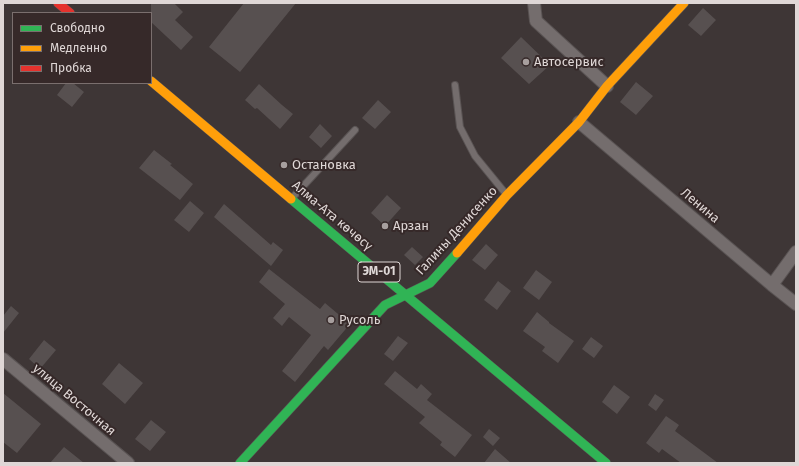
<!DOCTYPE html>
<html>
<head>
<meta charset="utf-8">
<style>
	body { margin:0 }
	#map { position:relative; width:799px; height:466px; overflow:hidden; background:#3e3636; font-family:"Fira Sans",sans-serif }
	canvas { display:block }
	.frame { position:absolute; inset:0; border:4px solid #dfd7d6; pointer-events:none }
	.legend { position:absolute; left:12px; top:12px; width:140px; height:72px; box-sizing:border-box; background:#362929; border:1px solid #7a6f6e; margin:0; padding:5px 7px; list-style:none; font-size:12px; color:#dfd7d6 }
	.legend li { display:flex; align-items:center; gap:8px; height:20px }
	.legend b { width:20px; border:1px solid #7a6f6e }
</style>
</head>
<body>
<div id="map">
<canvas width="799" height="466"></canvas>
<div class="frame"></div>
<ul class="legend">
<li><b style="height:5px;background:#30b455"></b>Свободно</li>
<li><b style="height:5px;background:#ff9f0a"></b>Медленно</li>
<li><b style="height:5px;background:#e5322d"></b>Пробка</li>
</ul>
</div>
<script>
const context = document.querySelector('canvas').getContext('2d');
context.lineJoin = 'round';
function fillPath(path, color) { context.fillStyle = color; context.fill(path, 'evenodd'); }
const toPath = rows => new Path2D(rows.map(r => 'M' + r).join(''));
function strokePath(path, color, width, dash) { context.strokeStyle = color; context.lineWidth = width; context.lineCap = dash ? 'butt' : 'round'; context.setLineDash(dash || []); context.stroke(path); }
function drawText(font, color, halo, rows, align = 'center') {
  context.font = font + ' "Fira Sans",sans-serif'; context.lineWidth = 4; context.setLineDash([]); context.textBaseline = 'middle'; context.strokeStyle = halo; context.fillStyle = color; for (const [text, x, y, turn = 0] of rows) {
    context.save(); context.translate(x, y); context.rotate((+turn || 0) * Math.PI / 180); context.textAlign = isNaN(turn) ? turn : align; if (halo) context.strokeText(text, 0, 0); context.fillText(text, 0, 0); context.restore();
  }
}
const building = toPath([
	[151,3,174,3,183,12,175,20,193,37,181,50,151,22],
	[244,3,296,3,240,72,209,47],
	[703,8,716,20,701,36,688,25],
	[521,37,550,65,529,84,501,58],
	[636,82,653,96,636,115,620,102],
	[66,83,73,83,84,92,72,107,57,95],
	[259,84,282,105,293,114,280,129,257,108,255,109,245,100],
	[378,100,391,112,375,129,362,118],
	[320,124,332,136,321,148,309,137],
	[154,150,172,164,170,165,193,184,180,200,139,168],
	[387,195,401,208,385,226,371,213],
	[190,201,204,213,189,232,174,220],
	[224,204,271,245,273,242,283,250,271,266,214,217],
	[486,244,498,255,485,270,472,260],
	[412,247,423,257,415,265,404,255],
	[269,269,320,309,325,303,350,324,328,350,324,346,295,382,282,371,311,335,289,317,282,326,273,318,285,304,259,282],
	[536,270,552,282,539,300,523,288],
	[498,281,511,291,497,310,484,300],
	[11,306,19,313,3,333,3,316],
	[537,312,549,322,549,323,574,341,558,363,542,351,545,347,523,331],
	[398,336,408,343,393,361,384,354],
	[591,337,603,346,594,358,582,349],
	[44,340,56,350,40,369,29,359],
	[119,363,143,383,125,404,102,384],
	[395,371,417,389,421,384,432,394,427,400,472,435,455,457,440,445,442,442,419,423,425,417,384,384],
	[614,385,630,397,617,414,602,402],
	[3,393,41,424,17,453,3,442],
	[655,394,664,400,656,411,648,405],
	[666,416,679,425,675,431,718,463,681,463,662,449,659,453,646,443],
	[151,420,166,432,150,451,135,439],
	[489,429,500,438,493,446,483,437],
	[64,447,84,463,50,463],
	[495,449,511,463,484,463]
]);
const lane = toPath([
	[455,85,460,127,475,156,506,194],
	[294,196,355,130]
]);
const street = toPath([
	[534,3,536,21,607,86],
	[579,122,772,285,796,252],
	[772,285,796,304],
	[3,359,128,463]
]);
const fast = toPath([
	[291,199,606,463],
	[240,463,385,305,430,283,457,253]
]);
const slow = toPath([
	[151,81,291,199],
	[457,253,507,195,579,122,607,86,684,3]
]);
const jam = toPath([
	[58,3,70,13]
]);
const markers = [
	[526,62,4,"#a79f9e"],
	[284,165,4,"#a79f9e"],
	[385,226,4,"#a79f9e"],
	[331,320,4,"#a79f9e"]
];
const shields = [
	[379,272,42]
];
const shieldNames = [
	["ЭМ-01",379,272]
];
const poiNames = [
	["Автосервис",534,62],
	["Остановка",292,165],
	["Арзан",393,226],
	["Русоль",339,320]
];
const streetNames = [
	["Ленина",700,206,40],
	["Алма-Ата көчөсү",332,216,40],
	["Галины Денисенко",457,231,-48],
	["улица Восточная",74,400,40]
];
fillPath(building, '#575050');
strokePath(lane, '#595353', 8);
strokePath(street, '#595353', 14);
strokePath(fast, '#595353', 10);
strokePath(slow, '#595353', 10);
strokePath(jam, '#595353', 10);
strokePath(lane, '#746d6d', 6);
strokePath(street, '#746d6d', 12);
strokePath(fast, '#30b455', 9);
strokePath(slow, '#ff9f0a', 9);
strokePath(jam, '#e5322d', 9);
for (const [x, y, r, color] of markers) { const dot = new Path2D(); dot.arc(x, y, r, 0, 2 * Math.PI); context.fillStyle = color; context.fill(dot); strokePath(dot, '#362929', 1.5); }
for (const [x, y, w] of shields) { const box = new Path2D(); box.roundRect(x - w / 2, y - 10, w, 20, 3); context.fillStyle = '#362929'; context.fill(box); strokePath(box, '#dfd7d6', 1); }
drawText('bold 12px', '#dfd7d6', null, shieldNames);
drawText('13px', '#dfd7d6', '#362929', poiNames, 'left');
drawText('13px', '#dfd7d6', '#362929', streetNames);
</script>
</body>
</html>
